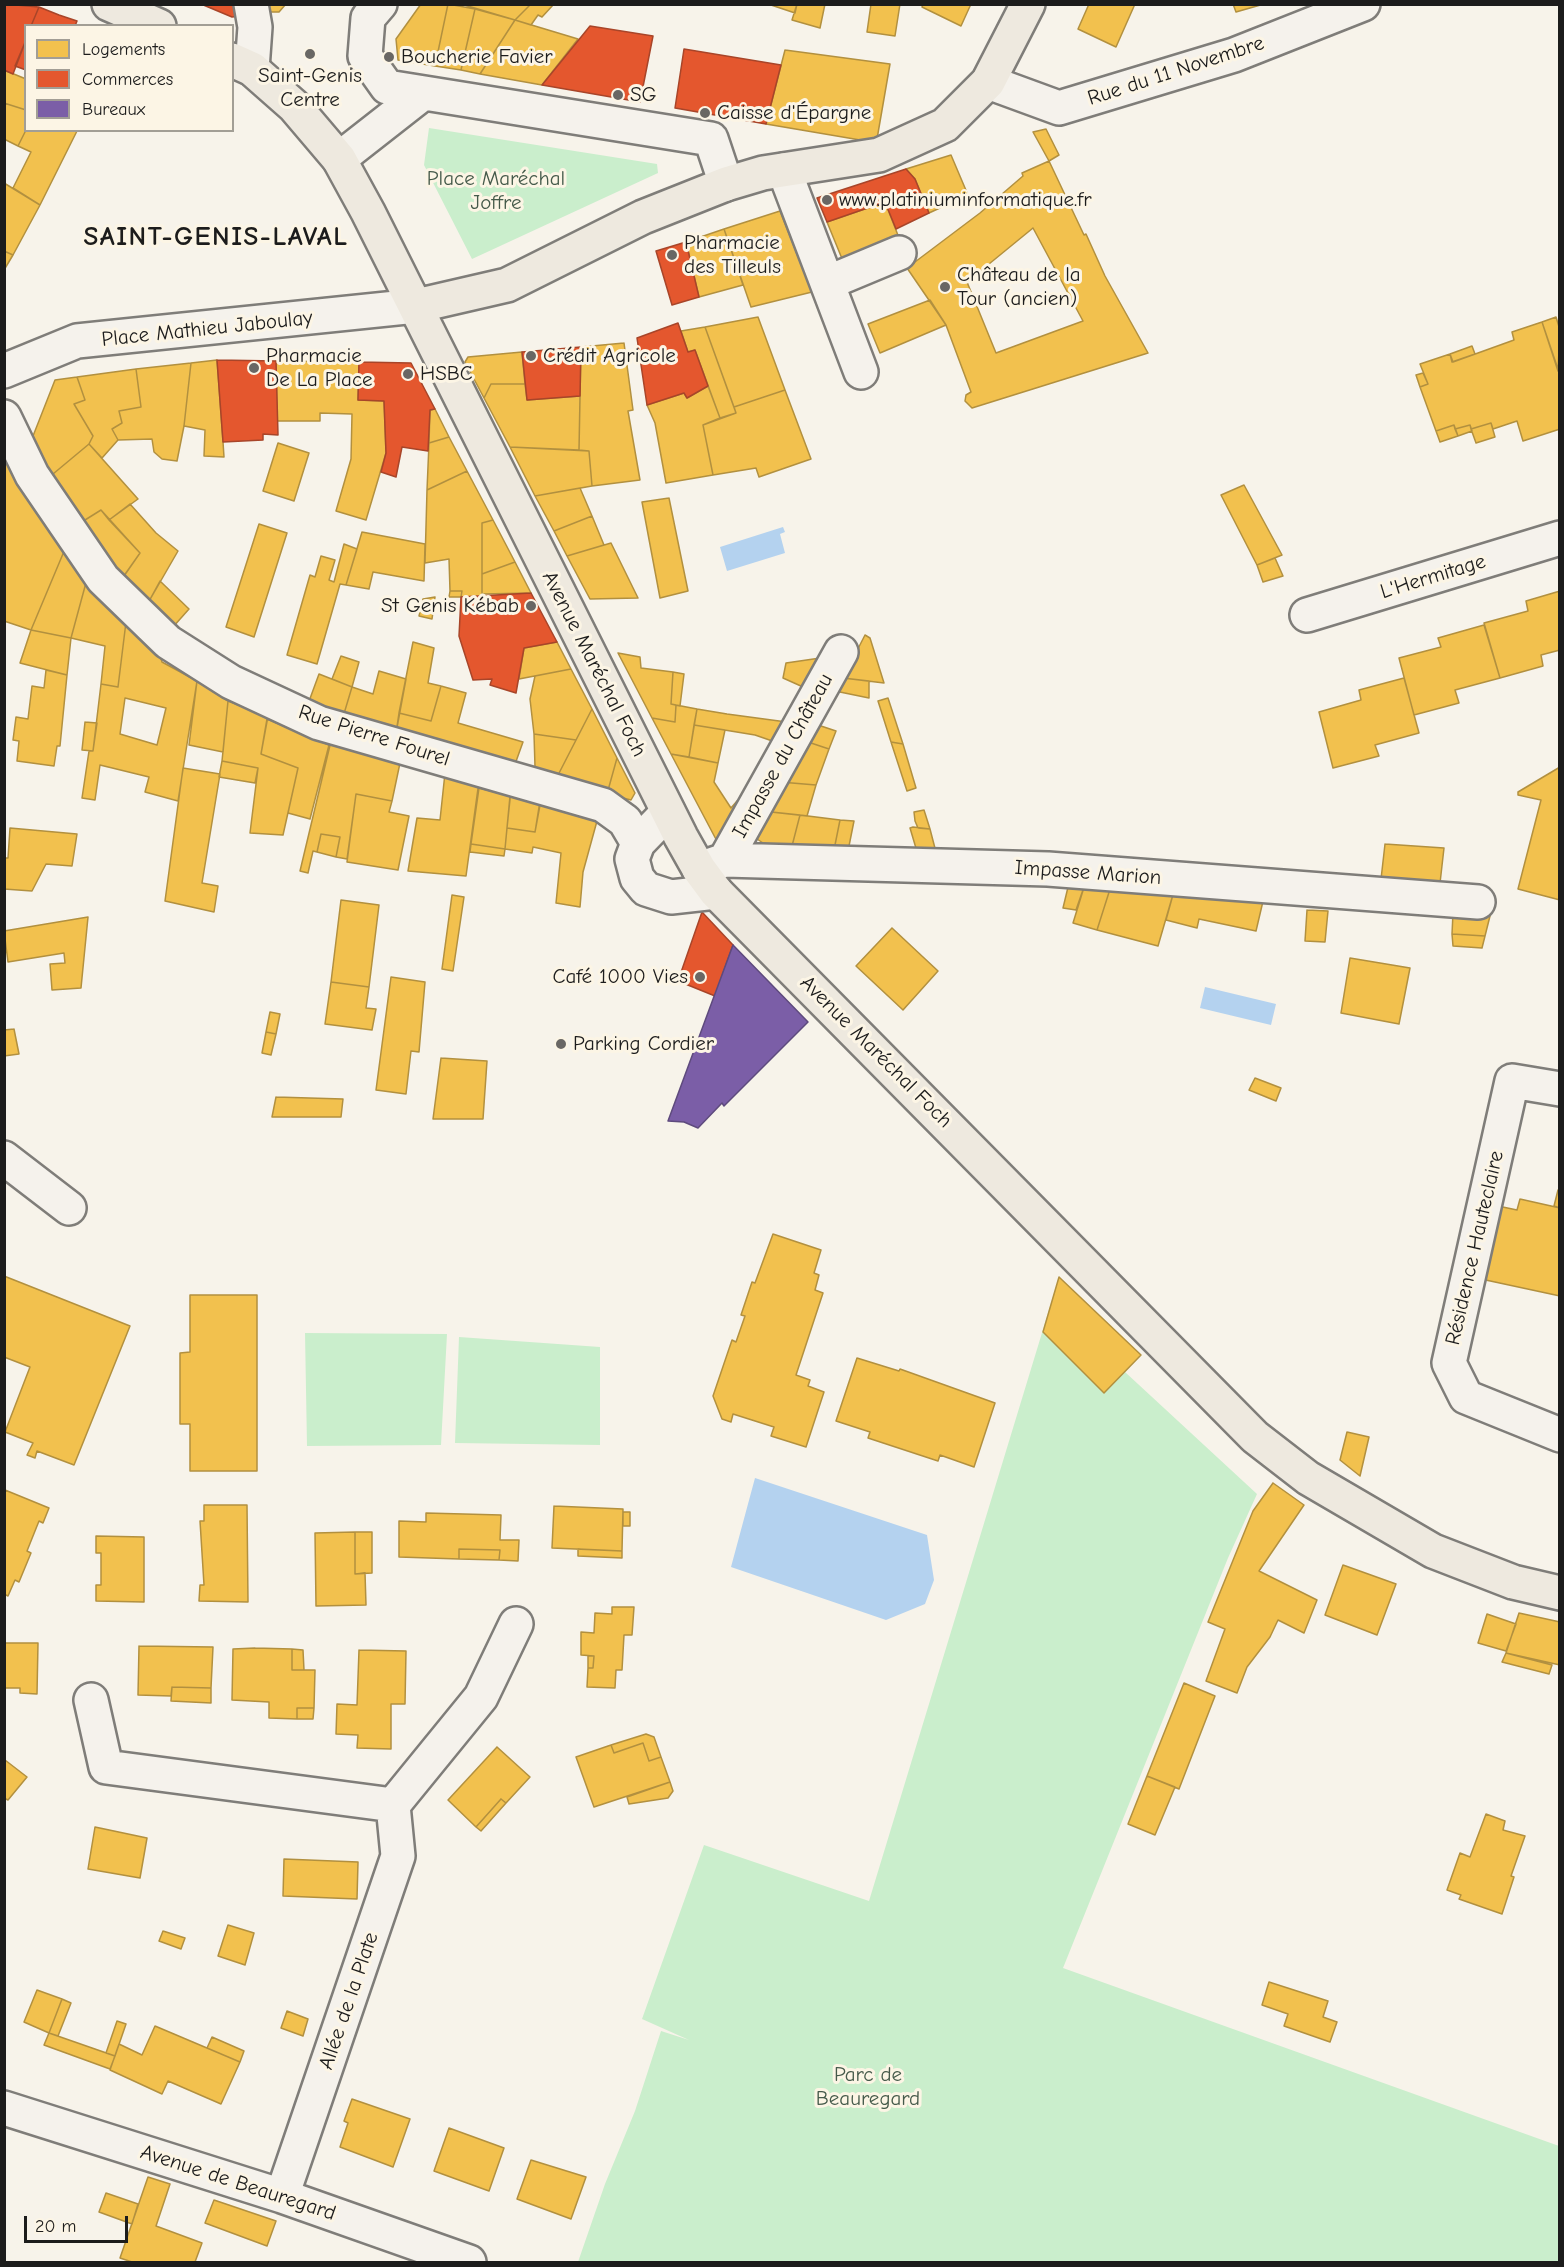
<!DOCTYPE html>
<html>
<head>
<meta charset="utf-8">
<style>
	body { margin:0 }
	#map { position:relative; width:1564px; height:2267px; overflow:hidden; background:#f7f3ea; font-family:"Comic Neue",sans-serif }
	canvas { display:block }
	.frame { position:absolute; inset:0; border:6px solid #1c1c1c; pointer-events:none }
	.legend { position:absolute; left:24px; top:24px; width:210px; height:108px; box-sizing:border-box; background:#fcf5e5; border:2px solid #a29e95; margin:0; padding:8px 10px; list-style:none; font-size:18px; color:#1c1c1c }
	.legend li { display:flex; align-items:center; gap:12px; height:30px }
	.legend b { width:30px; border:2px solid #a29e95 }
	.scale { position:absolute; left:24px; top:2216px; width:104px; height:27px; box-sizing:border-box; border:3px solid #1c1c1c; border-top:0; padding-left:8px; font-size:18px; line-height:21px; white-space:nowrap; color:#1c1c1c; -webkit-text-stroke:4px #fcf5e5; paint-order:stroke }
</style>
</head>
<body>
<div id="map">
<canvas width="1564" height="2267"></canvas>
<div class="frame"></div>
<ul class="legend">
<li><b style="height:16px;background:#f2c14e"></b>Logements</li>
<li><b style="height:16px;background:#e4572e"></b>Commerces</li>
<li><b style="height:16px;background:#7b5ea7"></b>Bureaux</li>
</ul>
<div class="scale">20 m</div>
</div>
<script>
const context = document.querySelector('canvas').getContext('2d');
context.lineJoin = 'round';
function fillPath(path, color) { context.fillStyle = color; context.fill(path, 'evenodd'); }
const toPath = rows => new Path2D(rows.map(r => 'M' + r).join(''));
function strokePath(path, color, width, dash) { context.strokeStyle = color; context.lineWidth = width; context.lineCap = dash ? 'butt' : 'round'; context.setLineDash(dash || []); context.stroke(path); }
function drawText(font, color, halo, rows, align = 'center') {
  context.font = font + ' "Comic Neue",sans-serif'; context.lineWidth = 6; context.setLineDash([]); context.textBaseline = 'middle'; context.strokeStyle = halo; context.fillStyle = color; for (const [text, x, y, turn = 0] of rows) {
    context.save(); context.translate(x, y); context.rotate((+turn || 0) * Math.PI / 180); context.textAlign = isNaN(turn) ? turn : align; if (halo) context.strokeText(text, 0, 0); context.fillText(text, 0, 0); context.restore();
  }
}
const green = toPath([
	[429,128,657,164,658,173,472,259,424,165],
	[1059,1277,1141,1355,1125,1372,1257,1494,1228,1558,1063,1968,1559,2146,1559,2262,578,2262,605,2184,635,2111,661,2031,689,2040,642,2019,704,1845,869,1901],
	[305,1333,447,1334,441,1445,307,1446],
	[459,1337,600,1347,600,1445,455,1443]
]);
const water = toPath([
	[783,527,785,532,780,534,785,553,727,571,720,547],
	[1205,987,1276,1004,1271,1025,1200,1008],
	[755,1478,927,1535,934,1580,925,1604,886,1620,731,1567]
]);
const homes = toPath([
	[265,4,286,4,279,12,266,12,265,4],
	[421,4,448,4,435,66,398,60,396,39,421,4],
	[448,4,475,9,461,70,435,66,448,4],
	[461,4,531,4,515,20,461,4],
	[531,4,554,4,542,17,538,15,531,25,515,20,531,4],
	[768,4,797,4,795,13,768,4],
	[797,4,825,4,820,28,792,20,797,4],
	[871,4,900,4,895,36,867,32,871,4],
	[923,4,971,4,961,26,922,7,923,4],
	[1089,4,1135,4,1116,47,1078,29,1089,4],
	[1233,4,1264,4,1236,12,1233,4],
	[475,9,515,20,480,74,461,70,475,9],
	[515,20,578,39,542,85,480,74,515,20],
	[785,50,890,64,877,139,872,142,766,124,785,50],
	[4,70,26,79,26,110,4,103,4,70],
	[4,103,26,110,26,130,18,146,4,139,4,103],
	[1046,129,1059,155,1049,161,1033,132,1046,129],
	[26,130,77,131,40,205,13,188,31,152,18,146,26,130],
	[951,155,968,195,929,213,915,179,906,169,951,155],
	[1049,161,1084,235,1086,234,1105,276,1148,353,972,408,965,401,966,395,971,392,946,325,907,268,980,213,1023,176,1022,173,1049,161],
	[1033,228,1083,321,996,353,967,282,1033,228],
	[4,183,40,205,13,255,4,251,4,183],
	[885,202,901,243,845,266,827,222,885,202],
	[780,211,812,292,751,307,724,229,780,211],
	[724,229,743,285,699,297,686,242,724,229],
	[4,251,13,255,4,270,4,251],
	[930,300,946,325,880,353,868,324,930,300],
	[758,317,785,390,734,407,705,327,758,317],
	[1556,317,1560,330,1558,371,1542,322,1556,317],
	[1542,322,1560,375,1560,429,1523,441,1517,421,1493,429,1491,423,1471,429,1470,425,1455,429,1454,425,1436,431,1420,387,1428,384,1420,364,1450,354,1453,362,1514,340,1512,332,1542,322],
	[705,327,736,413,720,418,695,350,688,352,681,331,705,327],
	[624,343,633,410,628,411,640,480,592,486,589,451,579,450,581,347,624,343],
	[1472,346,1475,354,1452,362,1450,354,1472,346],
	[522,352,525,384,491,384,484,398,465,362,468,357,522,352],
	[217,360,223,442,224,457,204,456,205,430,184,426,191,363,217,360],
	[276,361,359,362,358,400,384,401,386,453,366,520,336,511,351,459,352,414,320,413,320,421,277,421,276,361],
	[191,363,184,426,177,461,162,459,154,452,152,439,118,440,112,429,122,423,119,411,141,407,136,369,191,363],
	[136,369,141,407,119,411,122,423,112,429,118,440,102,458,89,444,93,436,74,404,85,400,77,377,136,369],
	[1423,373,1428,384,1420,387,1416,375,1423,373],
	[77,377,85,400,74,404,93,436,89,444,47,479,33,436,55,380,77,377],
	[491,384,525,384,527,400,580,396,579,450,510,447,484,398,491,384],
	[708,386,720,418,703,425,713,475,666,483,655,423,647,405,684,393,687,398,708,386],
	[785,390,811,459,759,477,756,468,713,475,703,425,736,413,734,407,785,390],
	[435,409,449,437,429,443,430,410,435,409],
	[1491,423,1495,437,1476,443,1471,429,1491,423],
	[1454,425,1458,436,1440,442,1436,431,1454,425],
	[1470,425,1472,431,1458,436,1455,429,1470,425],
	[449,437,467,471,427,490,429,443,449,437],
	[278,443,309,453,294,501,263,491,278,443],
	[89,444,138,499,109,520,101,510,77,525,47,479,89,444],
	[510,447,589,451,592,486,535,496,510,447],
	[4,452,65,549,31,630,4,621,4,452],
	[467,471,493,520,482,523,482,597,461,597,462,591,450,591,449,559,425,563,427,490,467,471],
	[1244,485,1282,555,1257,565,1221,495,1244,485],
	[580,488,592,516,554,531,535,496,580,488],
	[669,498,688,591,660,598,642,502,669,498],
	[130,504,156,533,178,551,148,603,124,576,140,553,109,520,130,504],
	[101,510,140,553,121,580,77,525,101,510],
	[592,516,604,545,567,556,554,531,592,516],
	[493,520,515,562,482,574,482,523,493,520],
	[259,524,287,533,254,637,226,627,259,524],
	[362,532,425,544,424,581,373,572,369,589,346,585,362,532],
	[611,543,638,598,590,599,567,556,611,543],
	[344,544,357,549,346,585,340,584,317,664,287,655,310,575,315,577,321,556,335,560,329,580,334,582,344,544],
	[65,549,87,579,71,638,31,630,65,549],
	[1275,558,1283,576,1263,582,1257,565,1275,558],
	[515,562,531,593,482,594,482,574,515,562],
	[87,579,126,622,118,687,101,684,105,646,71,638,87,579],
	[160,581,189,609,173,627,148,603,160,581],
	[450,591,462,591,461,597,449,597,450,591],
	[1560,591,1560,650,1541,655,1543,666,1500,678,1484,623,1528,611,1526,601,1560,591],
	[435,597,432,619,419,616,423,599,435,597],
	[126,622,160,655,162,662,197,681,178,801,145,792,149,777,100,765,95,800,82,798,89,751,93,751,101,684,118,687,126,622],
	[125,698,166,708,157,745,120,734,125,698],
	[1484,625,1500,678,1455,690,1459,703,1414,715,1399,658,1441,647,1438,638,1484,625],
	[31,630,71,638,67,675,20,663,31,630],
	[865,635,870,638,884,683,843,678,865,635],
	[413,642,434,648,428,683,441,686,431,721,399,713,413,642],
	[557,642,571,669,519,679,524,648,557,642],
	[618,653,640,657,641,668,673,672,671,704,676,705,675,722,652,718,618,653],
	[341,656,359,662,352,687,332,679,341,656],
	[834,656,812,691,783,678,786,663,834,656],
	[571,669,592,709,576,740,534,734,530,699,535,676,571,669],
	[46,670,67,675,60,746,57,746,54,766,17,761,19,741,13,740,16,717,28,719,32,686,44,688,46,670],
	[379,671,406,679,396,733,343,717,352,687,373,694,379,671],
	[673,672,684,674,680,706,671,704,673,672],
	[319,674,352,687,343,717,308,704,319,674],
	[843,678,869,681,869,698,835,691,843,678],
	[1404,678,1419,733,1375,745,1379,756,1333,768,1319,712,1361,700,1359,690,1404,678],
	[197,681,228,701,223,752,189,745,197,681],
	[441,686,466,693,458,723,523,742,514,767,396,733,399,713,431,721,441,686],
	[888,698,903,744,891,742,878,701,888,698],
	[228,701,268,716,261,754,298,768,283,835,250,833,258,768,222,761,228,701],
	[676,705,697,709,689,757,671,754,652,718,675,722,676,705],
	[592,709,617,758,607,794,556,779,592,709],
	[697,709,727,714,794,723,781,744,755,735,694,725,697,709],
	[267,719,329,745,310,819,288,813,298,768,261,754,267,719],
	[85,722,97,723,93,751,82,750,85,722],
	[815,724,836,731,829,749,805,741,815,724],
	[694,725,725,730,718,763,689,757,694,725],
	[534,734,576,740,556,779,542,775,535,767,534,734],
	[331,741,400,763,392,801,356,794,347,859,336,857,340,837,321,834,317,852,313,851,308,873,300,871,331,741],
	[805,741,829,749,816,785,780,782,805,741],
	[891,742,903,744,916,788,907,791,891,742],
	[671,754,718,763,714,782,731,808,737,801,742,808,719,845,671,754],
	[617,758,635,793,631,800,607,794,617,758],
	[222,761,258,768,255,783,219,777,222,761],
	[1560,767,1560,900,1518,889,1541,800,1518,795,1518,792,1560,767],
	[183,768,220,774,202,883,218,886,214,912,165,901,183,768],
	[445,773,479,781,466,876,408,871,417,818,440,820,445,773],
	[780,782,816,785,807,816,762,811,780,782],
	[479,788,510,796,505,849,471,844,479,788],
	[511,790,540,801,535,832,507,828,511,790],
	[356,794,392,801,389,812,409,816,398,870,347,862,356,794],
	[540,805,597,821,583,872,580,907,556,903,561,853,533,847,532,853,505,849,507,828,535,832,540,805],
	[924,810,930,829,918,828,915,821,914,812,924,810],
	[762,811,800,815,792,846,763,843,748,833,762,811],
	[800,815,840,820,834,850,792,846,800,815],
	[840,820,854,821,848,851,834,850,840,820],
	[913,827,930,829,937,856,918,855,910,828,913,827],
	[10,828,77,834,72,866,46,864,32,891,4,889,4,858,8,858,10,828],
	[321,834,340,837,336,857,317,852,321,834],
	[471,844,505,849,504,856,470,852,471,844],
	[1385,844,1444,848,1439,892,1380,888,1385,844],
	[1069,883,1085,884,1076,910,1063,908,1069,883],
	[1085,884,1111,886,1097,930,1073,923,1085,884],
	[1111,886,1174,891,1158,946,1097,930,1111,886],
	[1174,891,1264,897,1256,931,1199,919,1197,928,1166,920,1174,891],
	[452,895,464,897,453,971,442,969,452,895],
	[341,900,379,905,369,987,331,982,341,900],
	[1307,910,1328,911,1325,942,1305,941,1307,910],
	[1453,913,1490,916,1485,936,1452,934,1453,913],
	[88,917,81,988,52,990,50,964,65,963,64,953,8,962,4,931,88,917],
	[892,928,938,971,903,1010,856,966,892,928],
	[1452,934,1485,936,1482,948,1453,946,1452,934],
	[1350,958,1410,968,1399,1024,1341,1013,1350,958],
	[391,977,425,982,419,1052,411,1051,406,1094,376,1090,391,977],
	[331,982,369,987,366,1008,376,1009,372,1030,325,1024,331,982],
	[270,1012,280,1014,276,1034,266,1032,270,1012],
	[14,1029,19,1054,4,1056,4,1030,14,1029],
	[266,1032,276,1034,271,1055,262,1053,266,1032],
	[441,1058,487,1061,483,1119,433,1119,441,1058],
	[1255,1078,1281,1088,1276,1101,1249,1090,1255,1078],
	[276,1097,343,1099,341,1117,272,1117,276,1097],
	[1558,1190,1560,1190,1560,1208,1554,1206,1558,1190],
	[1520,1199,1560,1208,1560,1296,1481,1279,1498,1206,1517,1210,1520,1199],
	[773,1234,821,1250,814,1273,819,1275,815,1290,823,1293,796,1375,810,1380,808,1386,824,1392,806,1447,771,1436,774,1427,733,1414,731,1422,722,1419,713,1396,732,1340,736,1342,745,1316,741,1315,752,1282,755,1283,773,1234],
	[4,1276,130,1326,74,1465,37,1451,35,1458,27,1455,33,1443,5,1432,30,1367,4,1357,4,1276],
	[1059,1277,1141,1355,1104,1393,1043,1332,1059,1277],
	[190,1295,257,1295,257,1471,190,1471,190,1424,180,1424,180,1353,190,1352,190,1295],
	[857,1358,899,1371,900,1369,995,1403,974,1467,940,1455,938,1461,868,1438,870,1432,836,1421,857,1358],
	[1347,1432,1369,1437,1360,1476,1340,1460,1347,1432],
	[1273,1483,1304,1505,1259,1571,1317,1600,1304,1633,1278,1620,1270,1637,1247,1667,1237,1693,1206,1681,1225,1629,1208,1622,1253,1511,1273,1483],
	[5,1490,49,1508,43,1523,39,1521,27,1551,31,1553,19,1582,15,1580,8,1596,4,1594,5,1490],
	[204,1505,247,1505,248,1602,199,1601,200,1585,204,1585,200,1521,204,1521,204,1505],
	[554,1506,623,1509,622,1551,552,1548,554,1506],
	[623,1512,630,1512,630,1526,623,1526,623,1512],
	[426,1513,501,1515,500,1540,519,1540,518,1561,499,1560,500,1550,459,1549,459,1559,399,1557,399,1521,426,1522,426,1513],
	[355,1532,372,1532,372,1573,355,1574,355,1532],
	[355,1532,355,1574,365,1573,366,1605,316,1606,315,1533,355,1532],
	[96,1536,144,1537,144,1602,96,1601,96,1585,101,1585,101,1553,96,1553,96,1536],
	[459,1549,500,1550,499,1560,459,1559,459,1549],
	[578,1549,622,1551,622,1558,578,1556,578,1549],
	[1343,1565,1396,1584,1377,1635,1325,1615,1343,1565],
	[612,1607,634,1607,632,1635,624,1635,622,1670,616,1670,615,1688,587,1687,588,1668,593,1668,594,1656,581,1655,581,1632,594,1633,595,1613,612,1614,612,1607],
	[1519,1613,1560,1622,1560,1665,1506,1653,1519,1613],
	[1487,1614,1516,1624,1506,1651,1478,1643,1487,1614],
	[4,1643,38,1643,37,1694,20,1693,20,1688,4,1688,4,1643],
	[139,1646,213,1647,211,1688,172,1687,171,1696,138,1695,139,1646],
	[255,1648,292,1649,292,1670,315,1670,314,1708,297,1708,297,1719,269,1718,269,1702,232,1700,233,1649,255,1648],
	[292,1649,303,1650,304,1670,292,1670,292,1649],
	[359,1650,406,1651,405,1704,391,1704,391,1749,357,1748,358,1735,336,1734,337,1704,357,1705,359,1650],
	[1506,1653,1552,1665,1549,1674,1502,1662,1506,1653],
	[588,1656,594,1656,593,1668,588,1668,588,1656],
	[1184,1683,1215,1696,1179,1789,1147,1776,1184,1683],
	[172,1687,211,1688,211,1703,171,1701,172,1687],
	[297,1708,314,1708,313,1719,297,1719,297,1708],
	[646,1734,654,1737,661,1757,649,1761,643,1743,614,1753,611,1745,646,1734],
	[643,1743,649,1761,661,1757,670,1782,594,1807,576,1757,611,1745,614,1753,643,1743],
	[497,1747,530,1777,506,1803,501,1799,476,1827,448,1800,497,1747],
	[5,1760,27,1777,8,1800,4,1798,5,1760],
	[1147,1776,1175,1787,1155,1835,1128,1824,1147,1776],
	[670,1782,673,1791,668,1798,629,1804,627,1797,670,1782],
	[501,1799,506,1803,481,1831,476,1827,501,1799],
	[1486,1814,1505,1821,1503,1830,1525,1836,1511,1876,1514,1877,1502,1914,1459,1899,1461,1895,1447,1890,1460,1853,1470,1857,1486,1814],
	[95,1827,147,1838,140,1878,88,1869,95,1827],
	[284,1859,358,1862,357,1899,283,1896,284,1859],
	[228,1925,254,1933,245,1965,218,1956,228,1925],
	[163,1931,185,1938,181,1949,159,1941,163,1931],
	[1269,1982,1328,2001,1323,2017,1337,2022,1330,2042,1284,2026,1288,2014,1262,2005,1269,1982],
	[37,1990,62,1999,49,2033,24,2022,37,1990],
	[62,1999,71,2003,58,2036,49,2033,62,1999],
	[287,2011,308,2019,303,2036,281,2028,287,2011],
	[117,2021,126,2024,115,2056,106,2053,117,2021],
	[155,2026,240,2062,221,2104,168,2081,162,2094,110,2070,119,2044,142,2055,155,2026],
	[49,2033,115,2056,110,2069,44,2045,49,2033],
	[212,2037,244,2051,240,2062,207,2048,212,2037],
	[352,2099,410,2119,393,2167,340,2147,348,2123,344,2121,352,2099],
	[449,2128,504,2148,489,2191,434,2171,449,2128],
	[531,2160,586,2177,571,2219,517,2199,531,2160],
	[148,2177,170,2184,156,2226,202,2243,195,2262,132,2262,120,2258,148,2177],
	[106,2193,138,2204,132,2224,99,2212,106,2193],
	[214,2200,276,2221,267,2246,205,2223,214,2200]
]);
const shops = toPath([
	[4,4,39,7,31,26,26,26,26,40,13,74,4,70,4,4],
	[201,4,238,4,241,16,232,17,201,4],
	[39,7,59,15,77,21,75,26,31,26,39,7],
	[590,26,653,36,640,102,542,85,590,26],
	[26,40,26,70,15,66,26,40],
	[684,49,781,65,766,124,675,108,684,49],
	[906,169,915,179,929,213,896,229,885,202,827,222,817,198,906,169],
	[686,242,699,297,672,305,656,251,686,242],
	[678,323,688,352,695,350,708,386,687,398,684,393,647,405,637,338,678,323],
	[581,347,580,396,527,400,522,352,581,347],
	[217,360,276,361,278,435,263,434,263,440,223,442,217,360],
	[359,362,411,363,435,409,430,410,428,451,402,447,396,477,381,472,386,453,384,401,358,400,359,362],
	[531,593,557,642,524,648,516,693,490,685,492,679,473,680,459,636,461,597,531,593],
	[702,912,733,945,715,996,678,981,702,912]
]);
const offices = toPath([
	[733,945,808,1022,724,1106,722,1103,698,1128,684,1122,668,1121,733,945]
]);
const minor = toPath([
	[251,4,255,27,252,69],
	[380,4,368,18,365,56,387,87,711,139,726,184],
	[988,82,1059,108,1234,55,1363,4],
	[339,159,422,94],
	[784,170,861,372],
	[827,283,899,253],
	[4,371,77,341,416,306],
	[4,417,32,475,103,579,168,642,231,682,319,723,603,805,625,821,638,843],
	[1307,615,1560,538],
	[668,812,638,843,632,859,637,878,646,889,671,897,716,892],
	[725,860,841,652],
	[699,869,725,860,1048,869,1478,902],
	[1560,1089,1512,1081,1449,1363,1466,1397,1560,1435],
	[4,1158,69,1208],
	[91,1700,106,1767,393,1805,398,1856,282,2196],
	[393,1805,481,1697,516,1624],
	[4,2108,282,2196,469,2262]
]);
const major = toPath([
	[109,4,159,26],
	[232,60,252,69,294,106,339,159,368,212,681,837,699,869,716,892,1255,1437,1308,1478,1433,1551,1513,1582,1560,1593],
	[416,306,507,285,643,217,726,184,763,173,879,155,945,125,988,82,1028,4]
]);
const markers = [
	[310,54,6,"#696764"],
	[389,57,6,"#696764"],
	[618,95,6,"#696764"],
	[705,113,6,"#696764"],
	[827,200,6,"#696764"],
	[672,255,6,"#696764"],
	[945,287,6,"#696764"],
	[531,356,6,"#696764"],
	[254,368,6,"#696764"],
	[408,374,6,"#696764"],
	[531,606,6,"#696764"],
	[700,977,6,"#696764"],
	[561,1044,6,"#696764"]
];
const poiNames = [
	["Boucherie Favier",401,57],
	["Saint-Genis",310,76,"center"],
	["Centre",310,100,"center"],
	["SG",630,95],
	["Caisse d'Épargne",717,113],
	["www.platiniuminformatique.fr",839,200],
	["Pharmacie",684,243],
	["des Tilleuls",684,267],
	["Château de la",957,275],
	["Tour (ancien)",957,299],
	["Pharmacie",266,356],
	["De La Place",266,380],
	["Crédit Agricole",543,356],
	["HSBC",420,374],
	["St Genis Kébab",519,606,"right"],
	["Café 1000 Vies",688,977,"right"],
	["Parking Cordier",573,1044]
];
const streetNames = [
	["Rue du 11 Novembre",1176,71,-18],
	["Place Mathieu Jaboulay",207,329,-6],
	["L'Hermitage",1433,577,-17],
	["Avenue Maréchal Foch",594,664,63],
	["Rue Pierre Fourel",374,736,18],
	["Impasse du Château",783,756,-61],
	["Impasse Marion",1088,873,4],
	["Avenue Maréchal Foch",876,1052,45],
	["Résidence Hauteclaire",1475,1248,-77],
	["Allée de la Plate",349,2001,-71],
	["Avenue de Beauregard",238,2183,18]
];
const parkNames = [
	["Place Maréchal",496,179],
	["Joffre",496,203],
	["Parc de",868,2075],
	["Beauregard",868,2099]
];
const districtNames = [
	["SAINT-GENIS-LAVAL",216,237]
];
fillPath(green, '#caeecc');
fillPath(water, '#b4d2ef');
fillPath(homes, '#f2c14e');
strokePath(homes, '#b2903f', 1.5);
fillPath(shops, '#e4572e');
strokePath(shops, '#a84529', 1.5);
fillPath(offices, '#7b5ea7');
strokePath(offices, '#5e4a7d', 1.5);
strokePath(minor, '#7f7d79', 38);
strokePath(major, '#7f7d79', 38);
strokePath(minor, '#f5f2ec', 33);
strokePath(major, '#eee9df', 33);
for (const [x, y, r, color] of markers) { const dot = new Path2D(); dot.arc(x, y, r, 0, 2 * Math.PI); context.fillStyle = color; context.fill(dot); strokePath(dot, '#fcf5e5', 2); }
drawText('21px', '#1c1c1c', '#fcf5e5', poiNames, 'left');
drawText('21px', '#1c1c1c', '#fcf5e5', streetNames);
drawText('21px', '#455a4a', '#fcf5e5', parkNames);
context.letterSpacing = '1.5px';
drawText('bold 27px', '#1c1c1c', '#fcf5e5', districtNames);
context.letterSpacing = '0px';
</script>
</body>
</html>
